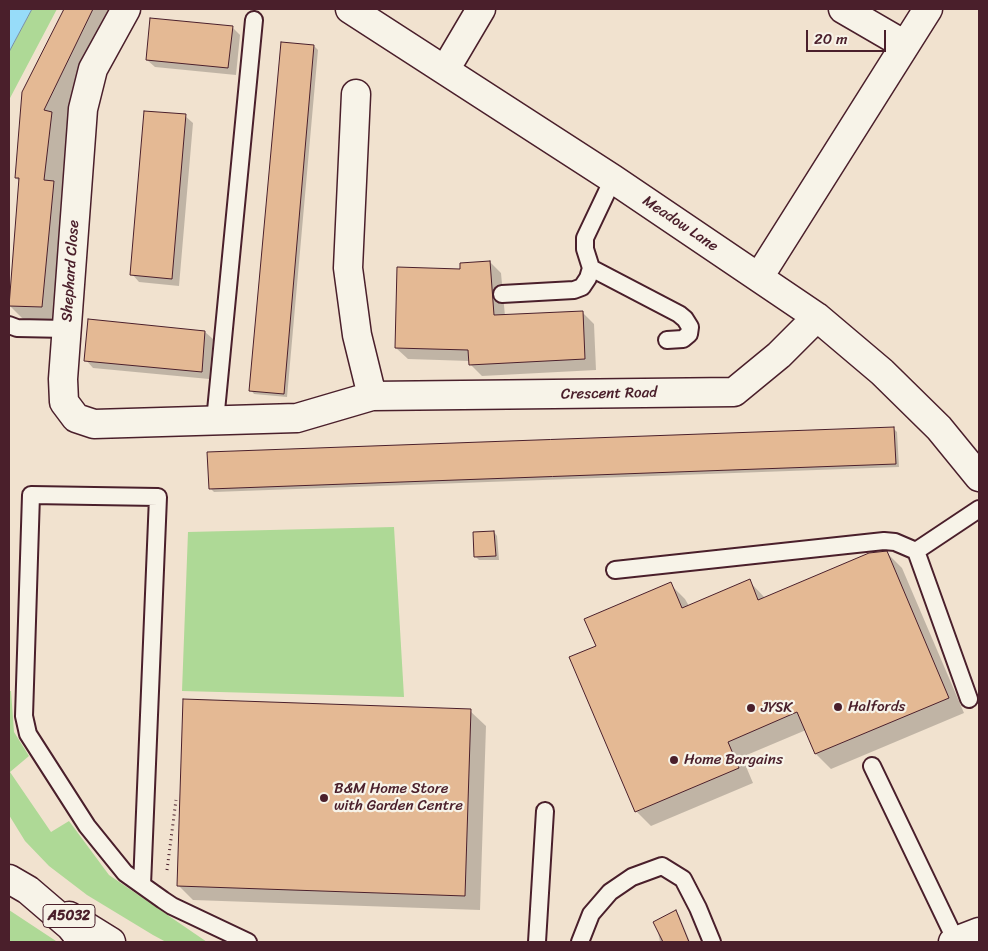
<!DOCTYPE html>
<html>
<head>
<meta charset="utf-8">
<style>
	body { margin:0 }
	#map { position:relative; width:988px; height:951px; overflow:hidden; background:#f1e2cf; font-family:Sriracha,sans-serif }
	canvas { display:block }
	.frame { position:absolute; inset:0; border:10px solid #4a1f2b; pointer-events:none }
	.scale { position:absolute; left:806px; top:30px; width:80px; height:22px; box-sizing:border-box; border:2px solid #4a1f2b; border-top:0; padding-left:6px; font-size:15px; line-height:18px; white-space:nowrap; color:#4a1f2b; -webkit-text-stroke:4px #f7f3e8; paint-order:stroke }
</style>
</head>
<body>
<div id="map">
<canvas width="988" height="951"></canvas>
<div class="frame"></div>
<div class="scale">20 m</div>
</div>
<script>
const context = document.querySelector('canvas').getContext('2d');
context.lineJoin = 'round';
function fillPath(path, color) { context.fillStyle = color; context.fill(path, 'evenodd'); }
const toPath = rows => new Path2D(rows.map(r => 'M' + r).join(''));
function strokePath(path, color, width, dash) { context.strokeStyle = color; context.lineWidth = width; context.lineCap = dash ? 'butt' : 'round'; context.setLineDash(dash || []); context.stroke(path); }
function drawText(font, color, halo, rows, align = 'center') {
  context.font = font + ' Sriracha,sans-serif'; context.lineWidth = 4.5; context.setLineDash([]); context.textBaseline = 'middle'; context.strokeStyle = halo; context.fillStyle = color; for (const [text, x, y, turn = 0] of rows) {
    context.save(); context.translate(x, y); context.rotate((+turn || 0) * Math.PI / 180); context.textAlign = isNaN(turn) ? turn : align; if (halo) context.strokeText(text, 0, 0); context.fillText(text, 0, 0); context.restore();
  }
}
const green = toPath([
	[32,9,57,9,9,100,9,52],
	[394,527,404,697,182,691,188,532],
	[9,691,11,691,14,732,29,756,10,772,51,832,69,821,109,875,207,942,166,942,153,935,87,895,49,866,25,841,9,815],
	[9,910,56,941,58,942,9,942]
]);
const water = toPath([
	[9,9,32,9,9,52,9,9]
]);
const shadow = toPath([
	[65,9,120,9,122,11,66,128,72,134,62,327,30,326,9,305,20,182,16,178,23,93],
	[232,27,240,35,236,75,155,67,147,60],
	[282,44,314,46,318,50,287,397,254,394,251,390],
	[185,116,193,123,179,286,139,282,132,274],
	[490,262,501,273,505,316,582,312,594,324,596,370,482,376,470,364,470,361,408,359,396,348,461,270],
	[205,332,213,339,209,379,93,368,86,360],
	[894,429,897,432,899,467,214,492,210,488],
	[494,532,497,536,499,560,479,560,476,557],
	[887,553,902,568,964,713,831,769,816,754,806,730,742,757,753,783,651,826,636,811,597,647,670,584,685,599,689,606,749,581,765,598],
	[470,711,486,726,480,910,193,900,178,885],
	[675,911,679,915,690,942,660,942,656,922]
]);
const building = toPath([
	[64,9,93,9,44,110,52,112,44,180,54,181,42,307,9,306,19,178,15,178,22,92,64,9],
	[150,18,233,26,228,68,146,60,150,18],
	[281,42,314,45,284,394,249,391,281,42],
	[144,111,186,114,172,279,130,275,144,111],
	[490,261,494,315,583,311,585,359,469,365,468,350,395,348,397,267,460,269,460,263,490,261],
	[88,319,205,331,202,372,84,361,88,319],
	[894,427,896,464,209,489,207,452,894,427],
	[494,531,496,556,474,557,473,532,494,531],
	[887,551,949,698,815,754,797,712,728,742,739,768,635,812,569,657,596,646,584,619,671,582,682,608,750,579,758,600,869,553,887,551],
	[183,699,471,709,465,896,177,886,183,699],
	[676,910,689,942,663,942,653,922,676,910]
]);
const path = toPath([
	[167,870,176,800]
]);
const service = toPath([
	[591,268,679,314,685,319,690,327,689,334,683,339,667,340],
	[502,294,574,290,582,287,588,278,591,268,585,249,585,238,613,179],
	[9,325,17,328,67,329],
	[215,421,254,20],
	[615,570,884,541,895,542,916,551],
	[969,699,916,551,979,509],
	[872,766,956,941],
	[142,885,158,497,31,495,24,716,28,734,87,826,125,873,163,900,172,906,248,942],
	[537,942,545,811],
	[580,942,591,914,610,892,632,877,662,866,683,879,698,908,712,942]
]);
const minor = toPath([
	[126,9,93,69,83,109,63,379,64,402,76,418,94,424,297,418,372,396,734,392,779,355,817,317],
	[350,9,613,179,817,317,882,372,939,428,979,477],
	[843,9,905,45],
	[445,70,481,9],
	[356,94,348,268,357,335,372,396],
	[759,277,928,9]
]);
const primary = toPath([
	[9,879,28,890,70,926,83,942],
	[69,916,111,942],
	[953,942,979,932]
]);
const markers = [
	[838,707,5,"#4a1f2b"],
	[751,708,5,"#4a1f2b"],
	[674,760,5,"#4a1f2b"],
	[324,798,5,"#4a1f2b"]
];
const shields = [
	[69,916,52]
];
const shieldNames = [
	["A5032",69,916]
];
const streetNames = [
	["Meadow Lane",680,224,34],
	["Shephard Close",71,271,-86],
	["Crescent Road",609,394,-1]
];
const poiNames = [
	["Halfords",848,707],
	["JYSK",761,708],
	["Home Bargains",684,760],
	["B&M Home Store",334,789],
	["with Garden Centre",334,806]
];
fillPath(green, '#aed996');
fillPath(water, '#97dcf9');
strokePath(water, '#7890a7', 1);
fillPath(shadow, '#0003');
fillPath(building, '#e4b994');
strokePath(building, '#4a1f2b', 1);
strokePath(service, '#4a1f2b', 20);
strokePath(minor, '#4a1f2b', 31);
strokePath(primary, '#4a1f2b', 31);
strokePath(path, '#4a1f2b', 3, [1, 4]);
strokePath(service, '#f7f3e8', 16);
strokePath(minor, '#f7f3e8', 28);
strokePath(primary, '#f7f3e8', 28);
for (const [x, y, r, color] of markers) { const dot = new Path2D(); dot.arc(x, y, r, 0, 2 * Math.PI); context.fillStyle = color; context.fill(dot); strokePath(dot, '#f7f3e8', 2); }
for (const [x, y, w] of shields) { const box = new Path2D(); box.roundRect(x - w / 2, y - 11.5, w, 23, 4); context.fillStyle = '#f7f3e8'; context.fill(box); strokePath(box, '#4a1f2b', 1); }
drawText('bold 14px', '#4a1f2b', null, shieldNames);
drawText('15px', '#4a1f2b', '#f7f3e8', streetNames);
drawText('15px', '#4a1f2b', '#f7f3e8', poiNames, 'left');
</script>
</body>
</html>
